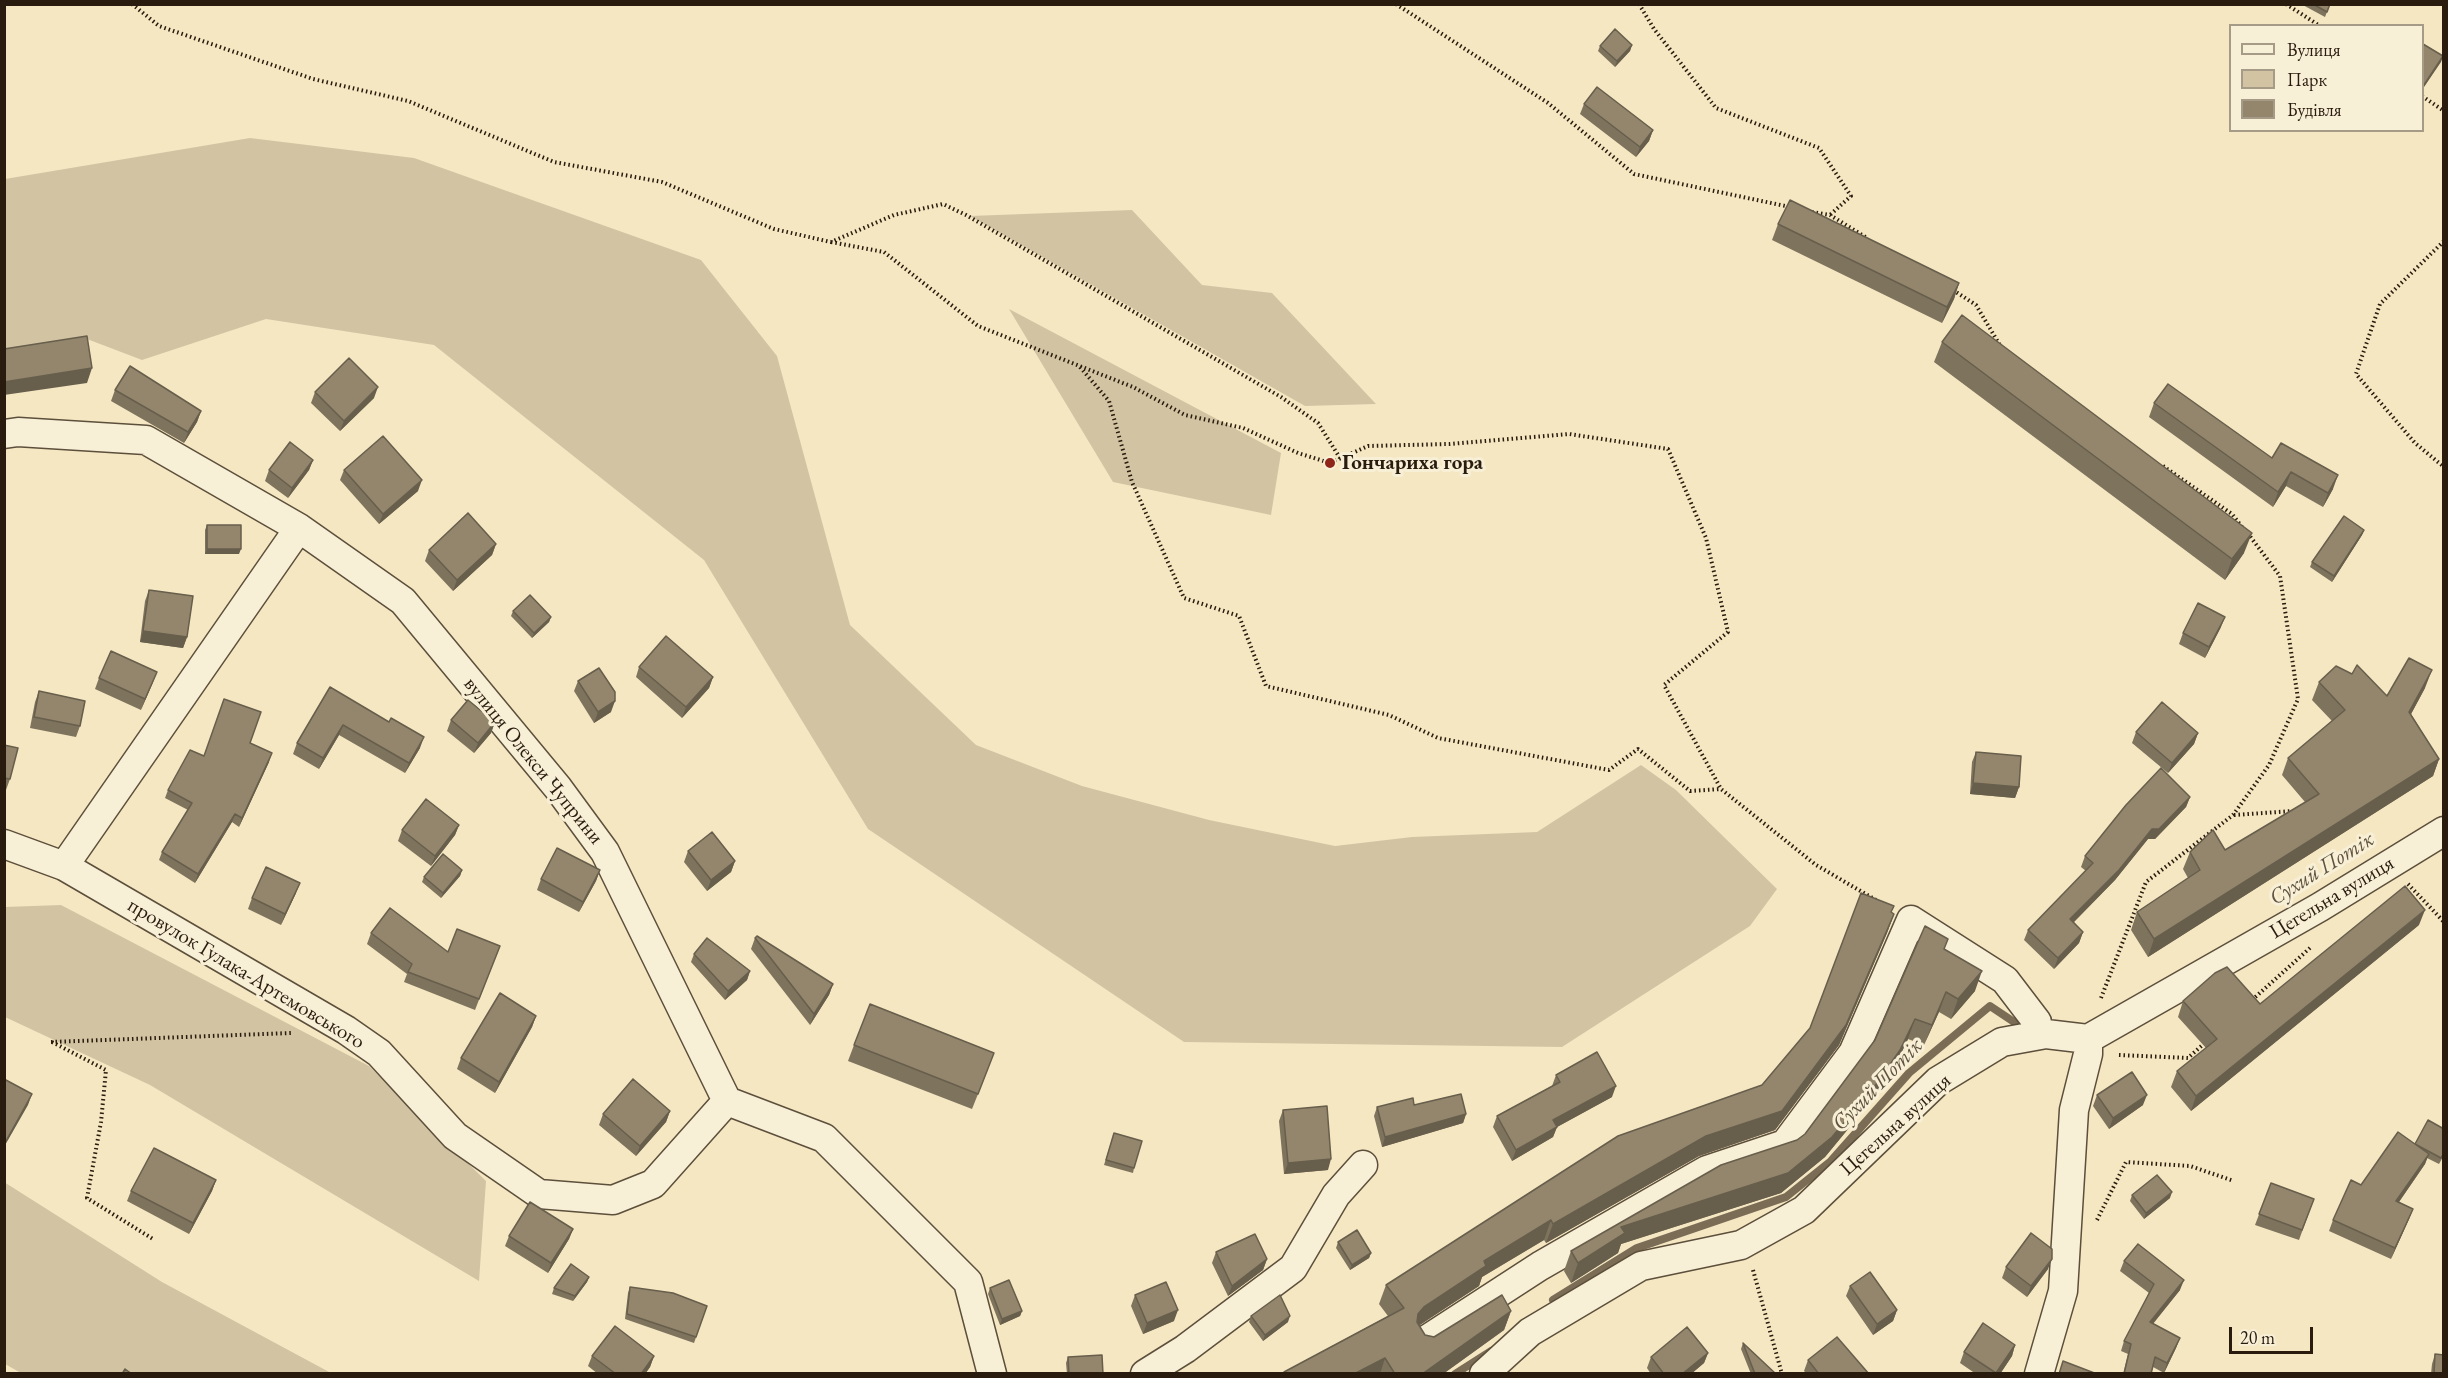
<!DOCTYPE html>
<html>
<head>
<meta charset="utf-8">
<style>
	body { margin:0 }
	#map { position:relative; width:2448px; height:1378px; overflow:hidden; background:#f5e7c2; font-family:"EB Garamond",serif }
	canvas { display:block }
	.frame { position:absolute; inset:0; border:6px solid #291c0e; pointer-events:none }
	.legend { position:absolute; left:2229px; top:24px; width:195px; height:108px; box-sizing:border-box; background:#f8efd7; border:2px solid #a59b87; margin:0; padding:8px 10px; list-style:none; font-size:18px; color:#291c0e }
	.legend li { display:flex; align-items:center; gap:12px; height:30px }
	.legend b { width:30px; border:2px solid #a59b87 }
	.scale { position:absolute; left:2229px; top:1327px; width:84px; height:27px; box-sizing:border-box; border:3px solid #291c0e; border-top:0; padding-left:8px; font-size:18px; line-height:21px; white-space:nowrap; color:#291c0e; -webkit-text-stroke:4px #f8efd7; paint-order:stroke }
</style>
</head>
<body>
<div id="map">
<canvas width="2448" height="1378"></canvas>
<div class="frame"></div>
<ul class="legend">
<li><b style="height:8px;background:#f8efd7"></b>Вулиця</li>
<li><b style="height:16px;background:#d2c4a3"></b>Парк</li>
<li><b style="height:16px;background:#93866c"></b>Будівля</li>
</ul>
<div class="scale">20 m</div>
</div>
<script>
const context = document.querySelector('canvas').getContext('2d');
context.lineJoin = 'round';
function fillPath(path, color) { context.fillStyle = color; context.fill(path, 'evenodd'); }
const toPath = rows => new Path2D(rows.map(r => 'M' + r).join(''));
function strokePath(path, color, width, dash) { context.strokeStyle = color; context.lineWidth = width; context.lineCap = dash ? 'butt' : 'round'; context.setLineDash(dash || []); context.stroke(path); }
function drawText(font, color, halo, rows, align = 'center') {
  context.font = font + ' "EB Garamond",serif'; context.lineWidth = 6; context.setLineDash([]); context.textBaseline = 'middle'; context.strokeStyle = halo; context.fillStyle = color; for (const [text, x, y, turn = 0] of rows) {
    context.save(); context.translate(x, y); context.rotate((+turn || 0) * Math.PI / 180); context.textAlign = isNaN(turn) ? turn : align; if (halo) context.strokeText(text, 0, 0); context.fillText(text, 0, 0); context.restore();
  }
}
const green = toPath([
	[250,138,414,158,701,260,777,356,850,625,976,745,1082,786,1209,820,1335,846,1412,837,1537,832,1641,765,1676,790,1777,889,1750,926,1562,1047,1184,1042,868,829,704,560,434,345,266,319,142,360,87,339,5,352,5,179],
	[1132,210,1202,285,1272,293,1376,404,1305,406,970,216],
	[1009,309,1281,453,1271,515,1113,482],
	[61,905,369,1066,486,1181,479,1281,150,1085,5,1017,4,907],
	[4,1182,162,1282,331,1373,21,1373,5,1364]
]);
const stream = toPath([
	[1553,1300,1637,1248,1786,1197,1831,1161,1909,1073,1990,1006,2023,1028,2027,1028],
	[1455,1374,1491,1351]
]);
const path = toPath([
	[132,4,159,26,313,79,408,101,554,162,662,182,774,229,831,242,894,215,943,204,966,215,1281,397,1318,423,1340,458],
	[1396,4,1548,103,1634,174,1790,207],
	[1639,4,1654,29,1716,108,1819,148,1851,196,1830,215],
	[2286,4,2320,26],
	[2422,96,2444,111],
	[1812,212,1830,215,1867,238],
	[2444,241,2380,304,2356,374,2415,443,2444,467],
	[831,242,884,252,978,326,1133,387,1185,415,1243,428,1298,453,1330,463,1368,446,1449,444,1569,434,1668,449,1706,538,1728,632,1664,685,1721,789,1816,865,1876,900],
	[1953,290,1976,305,2001,347],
	[1080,367,1109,401,1132,482,1184,598,1239,616,1266,686,1389,715,1438,738,1609,770,1638,749,1690,791,1721,789],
	[2163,466,2232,514,2242,527],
	[2234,815,2293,811],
	[2408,884,2444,922],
	[2101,998,2146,882,2233,815,2269,765,2298,699,2280,576,2249,535],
	[2252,1000,2311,947],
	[51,1042,291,1033],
	[52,1042,106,1070,101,1122,87,1198,153,1239],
	[2119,1055,2188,1058,2207,1041],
	[2097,1220,2126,1162,2190,1166,2234,1181],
	[1753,1270,1782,1374]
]);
const street = toPath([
	[4,434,18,432,146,440,299,528,403,601,558,788,605,852,727,1101,824,1138,968,1282,992,1374],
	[4,844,64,866,346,1030,379,1053,455,1136,539,1194,613,1200,653,1184,727,1101],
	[64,866,299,528],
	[1426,1340,1540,1266,1707,1170,1785,1144,1853,1053,1911,920,2005,980,2037,1022],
	[1145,1374,1185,1349,1293,1268,1336,1195,1363,1165],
	[1484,1374,1530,1332,1641,1266,1741,1245,1804,1210,1938,1081,2002,1042,2046,1034,2088,1039,2320,907,2444,831],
	[2039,1374,2063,1291,2074,1110,2088,1054,2088,1039]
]);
const wall = toPath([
	[2301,4,2330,4,2325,17],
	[1632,45,1630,51,1615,67,1598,51,1600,46],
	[1584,104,1653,130,1649,141,1636,157,1580,114],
	[1778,224,1959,283,1954,299,1942,323,1772,240],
	[1942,342,2244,553,2225,580,1934,362],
	[115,390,201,411,197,422,184,443,111,401],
	[315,392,374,398,340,431,311,403],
	[2154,403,2272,458,2333,489,2323,507,2286,486,2273,507,2149,417],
	[313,460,309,470,288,498,265,481,269,470],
	[344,470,418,491,379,524,340,480],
	[207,525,239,554,205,554,205,530],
	[2364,530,2362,535,2332,582,2310,567,2312,562],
	[496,544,492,555,453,591,425,561,429,550],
	[149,590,187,637,183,648,140,642,145,601],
	[513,611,551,617,549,622,532,638,511,616],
	[2221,627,2205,658,2179,644,2183,633],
	[639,667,713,677,709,688,682,718,636,677],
	[99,678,153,682,141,710,95,689],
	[578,681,611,712,594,723,574,691],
	[2319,682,2387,696,2425,688,2411,714,2439,759,2433,776,2148,957,2131,930,2137,912,2188,878,2183,869,2190,852,2225,850,2305,802,2282,775,2288,758,2332,721,2312,700],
	[330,687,389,722,420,748,405,773,339,735,319,769,293,754,297,743],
	[39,691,80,726,76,737,30,728,35,702],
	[451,720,495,722,491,733,474,753,447,731],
	[2136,732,2198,733,2194,744,2168,773,2132,743],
	[250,743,269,762,239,827,232,822,195,883,159,860,162,852,188,810,165,798,168,790,204,756],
	[4,745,10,779,6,790,4,789],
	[1976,752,2019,787,2015,798,1970,794,1972,762],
	[2190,797,2186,807,2155,839,2148,839,2115,880,2074,922,2083,932,2079,943,2054,969,2024,940,2028,930,2086,871,2081,867,2085,856],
	[459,825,455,835,431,866,398,841,402,830],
	[688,851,735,861,731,872,707,891,684,862],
	[462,870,460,876,441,898,422,882,424,877],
	[600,870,596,881,579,912,537,890,541,879],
	[296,893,281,925,248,909,252,898],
	[1891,912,1894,914,1887,933,1839,1045,1775,1130,1699,1156,1546,1243,1544,1240,1482,1277,1479,1286,1419,1325,1425,1335,1434,1337,1511,1311,1504,1330,1443,1374,1284,1374,1284,1372,1388,1316,1379,1304,1386,1285,1762,1085,1810,1028],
	[2419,925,2191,1111,2171,1087,2177,1071,2206,1048,2178,1017,2183,1001,2260,1004],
	[371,933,448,952,500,946,475,1010,404,982,407,974,367,944],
	[755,938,833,984,829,995,810,1025,751,949],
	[1944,949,1975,991,1951,1019,1939,1012,1924,1045,1908,1039,1893,1070,1867,1106,1825,1157,1781,1193,1621,1244,1618,1253,1571,1283,1564,1271,1571,1251,1797,1140,1805,1134],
	[694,954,750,971,747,980,725,1000,691,962],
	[536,1016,532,1027,495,1093,457,1069,461,1058],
	[854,1045,988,1069,972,1109,848,1061],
	[1556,1075,1612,1097,1557,1127,1553,1137,1512,1161,1493,1127,1497,1116,1552,1086],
	[2097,1095,2143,1105,2109,1129,2093,1106],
	[1414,1105,1466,1114,1463,1123,1382,1147,1374,1116,1377,1107],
	[1283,1110,1328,1170,1284,1174,1279,1121],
	[670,1111,666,1122,636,1156,599,1125,603,1114],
	[2444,1129,2444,1155,2439,1164,2427,1158,2425,1164,2399,1202,2413,1209,2409,1219,2391,1259,2329,1231,2333,1220,2361,1185,2415,1144],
	[1112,1139,1134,1168,1133,1173,1104,1165],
	[216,1180,212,1191,189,1234,127,1201,131,1191],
	[2271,1183,2314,1199,2299,1240,2255,1225],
	[2132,1195,2170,1198,2144,1219,2130,1201],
	[573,1229,569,1239,548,1273,505,1246,509,1236],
	[1338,1242,1371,1253,1369,1258,1350,1270,1336,1248],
	[1216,1252,1267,1259,1263,1270,1228,1296,1212,1263],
	[2124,1261,2180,1290,2153,1324,2180,1338,2176,1348,2164,1373,2153,1367,2151,1374,2123,1374,2128,1354,2121,1351,2124,1341,2149,1293,2120,1271],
	[2006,1267,2048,1269,2027,1297,2002,1278],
	[589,1277,587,1282,573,1301,552,1294,554,1288],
	[1850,1286,1897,1310,1893,1321,1873,1335,1846,1296],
	[630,1287,707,1306,694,1343,625,1319,628,1293],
	[990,1288,1022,1311,1020,1316,1000,1325,988,1294],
	[1135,1295,1174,1321,1143,1334,1131,1306],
	[1251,1316,1288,1322,1263,1341,1249,1322],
	[1743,1343,1776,1374,1751,1374,1741,1349],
	[2015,1345,2012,1356,2000,1374,1976,1374,1960,1363,1964,1352],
	[1708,1353,1704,1363,1691,1374,1651,1374,1647,1368,1651,1357],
	[2435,1354,2444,1374,2431,1374,2432,1364],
	[592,1356,654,1356,650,1367,645,1374,598,1374,588,1366],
	[1068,1357,1103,1374,1067,1374,1066,1363],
	[1808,1360,1869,1374,1807,1374,1804,1371]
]);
const shadedWall = toPath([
	[1632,45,1630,51,1615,67,1617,61],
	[2443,56,2441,62,2422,90,2422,88],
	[1653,130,1649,141,1636,157,1640,147],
	[1959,283,1954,299,1942,323,1947,307],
	[92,368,87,383,4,395,4,382],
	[378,387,374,398,340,431,344,421],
	[201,411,197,422,184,443,188,432],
	[313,460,309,470,288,498,292,488],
	[2291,472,2286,486,2273,507,2278,492],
	[2338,475,2333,489,2323,507,2328,493],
	[422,480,418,491,379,524,383,514],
	[2364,530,2362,535,2332,582,2334,576],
	[2252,533,2244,553,2225,580,2232,559],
	[496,544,492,555,453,591,457,580],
	[207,549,241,549,239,554,205,554],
	[551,617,549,622,532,638,534,633],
	[2225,617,2221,627,2205,658,2209,647],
	[143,631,187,637,183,648,140,642],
	[2432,670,2425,688,2403,729,2409,712],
	[157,672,153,682,141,710,145,699],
	[713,677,709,688,682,718,686,707],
	[615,701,611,712,594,723,598,712],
	[495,722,491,733,474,753,478,743],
	[343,725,339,735,319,769,323,758],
	[2198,733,2194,744,2168,773,2172,763],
	[424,737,420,748,405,773,409,763],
	[272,753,269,762,239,827,242,818],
	[2439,759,2433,776,2148,957,2154,939],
	[1973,783,2019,787,2015,798,1970,794],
	[2190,797,2186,807,2155,839,2148,839,2115,880,2066,930,2070,919,2152,829],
	[235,814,232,822,195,883,198,874],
	[459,825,455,835,431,866,435,856],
	[735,861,731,872,707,891,711,880],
	[462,870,460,876,441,898,443,893],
	[600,870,596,881,579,912,583,902],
	[300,883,296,893,281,925,285,914],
	[2425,910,2419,925,2191,1111,2196,1096],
	[1894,914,1887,933,1839,1045,1775,1130,1699,1156,1546,1243,1553,1224,1706,1136,1782,1111],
	[2083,932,2079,943,2054,969,2058,958],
	[750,971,747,980,725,1000,728,991],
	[1982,971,1975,991,1951,1019,1958,999],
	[833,984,829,995,810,1025,814,1014],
	[1946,992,1939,1012,1924,1045,1932,1025],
	[536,1016,532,1027,495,1093,499,1082],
	[1915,1019,1908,1039,1893,1070,1867,1106,1825,1157,1781,1193,1621,1244,1618,1253,1571,1283,1578,1263,1621,1227,1788,1173],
	[1616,1086,1612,1097,1557,1127,1553,1137,1512,1161,1516,1150,1553,1120],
	[32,1094,28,1105,4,1147,6,1141],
	[2147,1095,2143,1105,2109,1129,2113,1118],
	[670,1111,666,1122,636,1156,640,1146],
	[1466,1114,1463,1123,1382,1147,1385,1137],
	[2429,1154,2425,1164,2392,1212,2396,1201],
	[1331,1159,1328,1170,1284,1174,1288,1163],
	[216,1180,212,1191,189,1234,193,1223],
	[2172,1192,2170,1198,2144,1219,2146,1213],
	[2413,1209,2409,1219,2391,1259,2395,1248],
	[1551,1220,1544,1240,1482,1277,1479,1286,1417,1327,1418,1314,1424,1307,1484,1261],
	[573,1229,569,1239,548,1273,551,1263],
	[1371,1253,1369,1258,1350,1270,1352,1265],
	[1267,1259,1263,1270,1228,1296,1232,1286],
	[2052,1259,2048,1269,2027,1297,2031,1286],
	[589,1277,587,1282,573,1301,575,1296],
	[2184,1280,2180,1290,2146,1332,2150,1322],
	[1178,1310,1174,1321,1143,1334,1147,1323],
	[1897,1310,1893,1321,1873,1335,1877,1324],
	[1022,1311,1020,1316,1000,1325,1002,1319],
	[1511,1311,1504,1330,1443,1374,1422,1374],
	[1290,1316,1288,1322,1263,1341,1265,1335],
	[2180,1338,2176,1348,2164,1373,2167,1363],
	[2015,1345,2012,1356,2000,1374,1996,1374],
	[1708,1353,1704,1363,1691,1374,1682,1374],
	[654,1356,650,1367,645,1374,641,1374],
	[1385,1358,1380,1374,1354,1374]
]);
const building = toPath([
	[2313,4,2330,4,2327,12,2313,4],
	[1615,29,1632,45,1617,61,1600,46,1615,29],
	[2423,44,2443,56,2422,88,2422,46,2423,44],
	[1597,87,1653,130,1640,147,1584,104,1597,87],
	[1790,200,1959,283,1947,307,1778,224,1790,200],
	[1962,315,2252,533,2232,559,1942,342,1962,315],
	[87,336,92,368,4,382,4,349,87,336],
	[349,358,378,387,344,421,315,392,349,358],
	[130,366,201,411,188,432,115,390,130,366],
	[2168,384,2272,458,2281,443,2338,475,2328,493,2291,472,2278,492,2154,403,2168,384],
	[383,436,422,480,383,514,344,470,383,436],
	[290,442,313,460,292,488,269,470,290,442],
	[468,513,496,544,457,580,429,550,468,513],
	[2344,516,2364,530,2334,576,2312,562,2344,516],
	[207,525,241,525,241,549,207,549,207,525],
	[149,590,193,596,187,637,143,631,149,590],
	[530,595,551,617,534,633,513,611,530,595],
	[2198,603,2225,617,2209,647,2183,633,2198,603],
	[666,636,713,677,686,707,639,667,666,636],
	[111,651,157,672,145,699,99,678,111,651],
	[2409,658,2432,670,2409,712,2439,759,2154,939,2137,912,2200,870,2190,852,2213,830,2225,850,2319,794,2288,758,2345,710,2319,682,2336,666,2352,674,2357,665,2387,696,2409,658],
	[599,668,615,692,615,701,598,712,578,681,599,668],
	[330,687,389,722,391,718,424,737,409,763,343,725,323,758,297,743,330,687],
	[39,691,85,701,80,726,34,717,39,691],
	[224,699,261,712,250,743,272,753,242,818,235,814,198,874,162,852,192,803,168,790,190,750,204,756,224,699],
	[468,700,495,722,478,743,451,720,468,700],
	[2162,702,2198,733,2172,763,2136,732,2162,702],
	[4,745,18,748,10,779,4,778,4,745],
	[1976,752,2021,756,2019,787,1973,783,1976,752],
	[2161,768,2190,797,2159,829,2152,829,2119,870,2070,919,2083,932,2058,958,2028,930,2093,863,2085,856,2126,805,2161,768],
	[426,799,459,825,435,856,402,830,426,799],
	[712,832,735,861,711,880,688,851,712,832],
	[557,848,600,870,583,902,541,879,557,848],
	[443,854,462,870,443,893,424,877,443,854],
	[266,867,300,883,285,914,252,898,266,867],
	[2405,886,2425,910,2196,1096,2177,1071,2217,1039,2183,1001,2215,973,2227,967,2260,1004,2405,886],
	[1861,893,1894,906,1891,912,1894,914,1846,1025,1782,1111,1706,1136,1553,1224,1551,1220,1484,1261,1486,1266,1424,1307,1418,1314,1417,1322,1425,1335,1434,1337,1502,1295,1511,1311,1422,1374,1395,1374,1385,1358,1354,1374,1285,1374,1284,1372,1404,1308,1386,1285,1618,1136,1762,1085,1810,1028,1861,893],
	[390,908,448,952,457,929,500,946,479,999,408,972,412,964,371,933,390,908],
	[1925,926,1948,939,1944,949,1982,971,1958,999,1946,992,1932,1025,1915,1019,1900,1050,1875,1086,1832,1137,1788,1173,1621,1227,1625,1233,1578,1263,1571,1251,1721,1165,1797,1140,1805,1134,1875,1040,1925,926],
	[757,936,833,984,814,1014,755,938,757,936],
	[707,938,750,971,728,991,694,954,707,938],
	[500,993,536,1016,499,1082,461,1058,500,993],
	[870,1004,994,1053,978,1094,854,1045,870,1004],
	[1597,1052,1616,1086,1553,1120,1557,1127,1516,1150,1497,1116,1560,1082,1556,1075,1597,1052],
	[2132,1072,2147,1095,2113,1118,2097,1095,2132,1072],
	[4,1079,32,1094,6,1141,4,1141,4,1079],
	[633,1079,670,1111,640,1146,603,1114,633,1079],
	[1461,1094,1466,1114,1385,1137,1377,1107,1413,1098,1414,1105,1461,1094],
	[1327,1106,1331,1159,1288,1163,1283,1110,1327,1106],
	[2428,1120,2444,1129,2444,1153,2441,1158,2415,1144,2428,1120],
	[2398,1132,2429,1154,2396,1201,2413,1209,2395,1248,2333,1220,2351,1180,2361,1185,2398,1132],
	[1114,1133,1142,1141,1134,1168,1106,1160,1114,1133],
	[154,1148,216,1180,193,1223,131,1191,154,1148],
	[2157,1175,2172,1192,2146,1213,2132,1195,2157,1175],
	[2271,1183,2314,1199,2302,1230,2259,1214,2271,1183],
	[530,1202,573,1229,551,1263,509,1236,530,1202],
	[1357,1230,1371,1253,1352,1265,1338,1242,1357,1230],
	[2031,1233,2052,1249,2052,1259,2031,1286,2006,1267,2031,1233],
	[1255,1234,1267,1259,1232,1286,1216,1252,1255,1234],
	[2138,1244,2184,1280,2150,1322,2180,1338,2167,1363,2155,1357,2151,1374,2124,1374,2131,1344,2124,1341,2154,1284,2124,1261,2138,1244],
	[571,1264,589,1277,575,1296,554,1288,571,1264],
	[1870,1272,1897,1310,1877,1324,1850,1286,1870,1272],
	[1009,1280,1022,1311,1002,1319,990,1288,1009,1280],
	[1166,1282,1178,1310,1147,1323,1135,1295,1166,1282],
	[630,1287,673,1293,707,1306,696,1337,627,1314,630,1287],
	[1280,1295,1290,1316,1265,1335,1251,1316,1280,1295],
	[1983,1323,2015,1345,1996,1373,1964,1352,1983,1323],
	[615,1326,654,1356,641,1374,616,1374,592,1356,615,1326],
	[1687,1327,1708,1353,1682,1374,1664,1374,1651,1357,1687,1327],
	[1837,1337,1869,1374,1819,1374,1808,1360,1837,1337],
	[1743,1343,1776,1374,1755,1374,1743,1343],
	[2435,1354,2444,1355,2444,1374,2434,1374,2435,1354],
	[1102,1355,1103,1374,1069,1374,1068,1357,1102,1355],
	[2063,1361,2097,1374,2059,1374,2063,1361],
	[125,1369,132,1374,122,1374,125,1369]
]);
const markers = [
	[1330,463,6,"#8f2418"]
];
const poiNames = [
	["Гончариха гора",1342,463]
];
const streetNames = [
	["вулиця Олекси Чуприни",533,761,51],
	["Цегельна вулиця",2332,898,-31],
	["провулок Гулака-Артемовського",246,974,31],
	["Цегельна вулиця",1896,1125,-42]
];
const waterNames = [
	["Сухий Потік",2322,869,-32],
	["Сухий Потік",1878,1085,-46]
];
fillPath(green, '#d2c4a3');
strokePath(stream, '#7a6c55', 8);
strokePath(street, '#5c4f3b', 31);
strokePath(path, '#291c0e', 4, [1.5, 3]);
strokePath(street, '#f8efd7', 28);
fillPath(wall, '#7e735d');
fillPath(shadedWall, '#675e4c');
fillPath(building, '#93866c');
strokePath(building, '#675e4c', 1.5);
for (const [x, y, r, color] of markers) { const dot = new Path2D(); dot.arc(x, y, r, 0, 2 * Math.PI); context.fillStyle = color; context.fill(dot); strokePath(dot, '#f8efd7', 2); }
drawText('bold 21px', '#291c0e', '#f8efd7', poiNames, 'left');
drawText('21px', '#291c0e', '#f8efd7', streetNames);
drawText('italic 22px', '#5f523e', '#f8efd7', waterNames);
</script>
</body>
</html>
